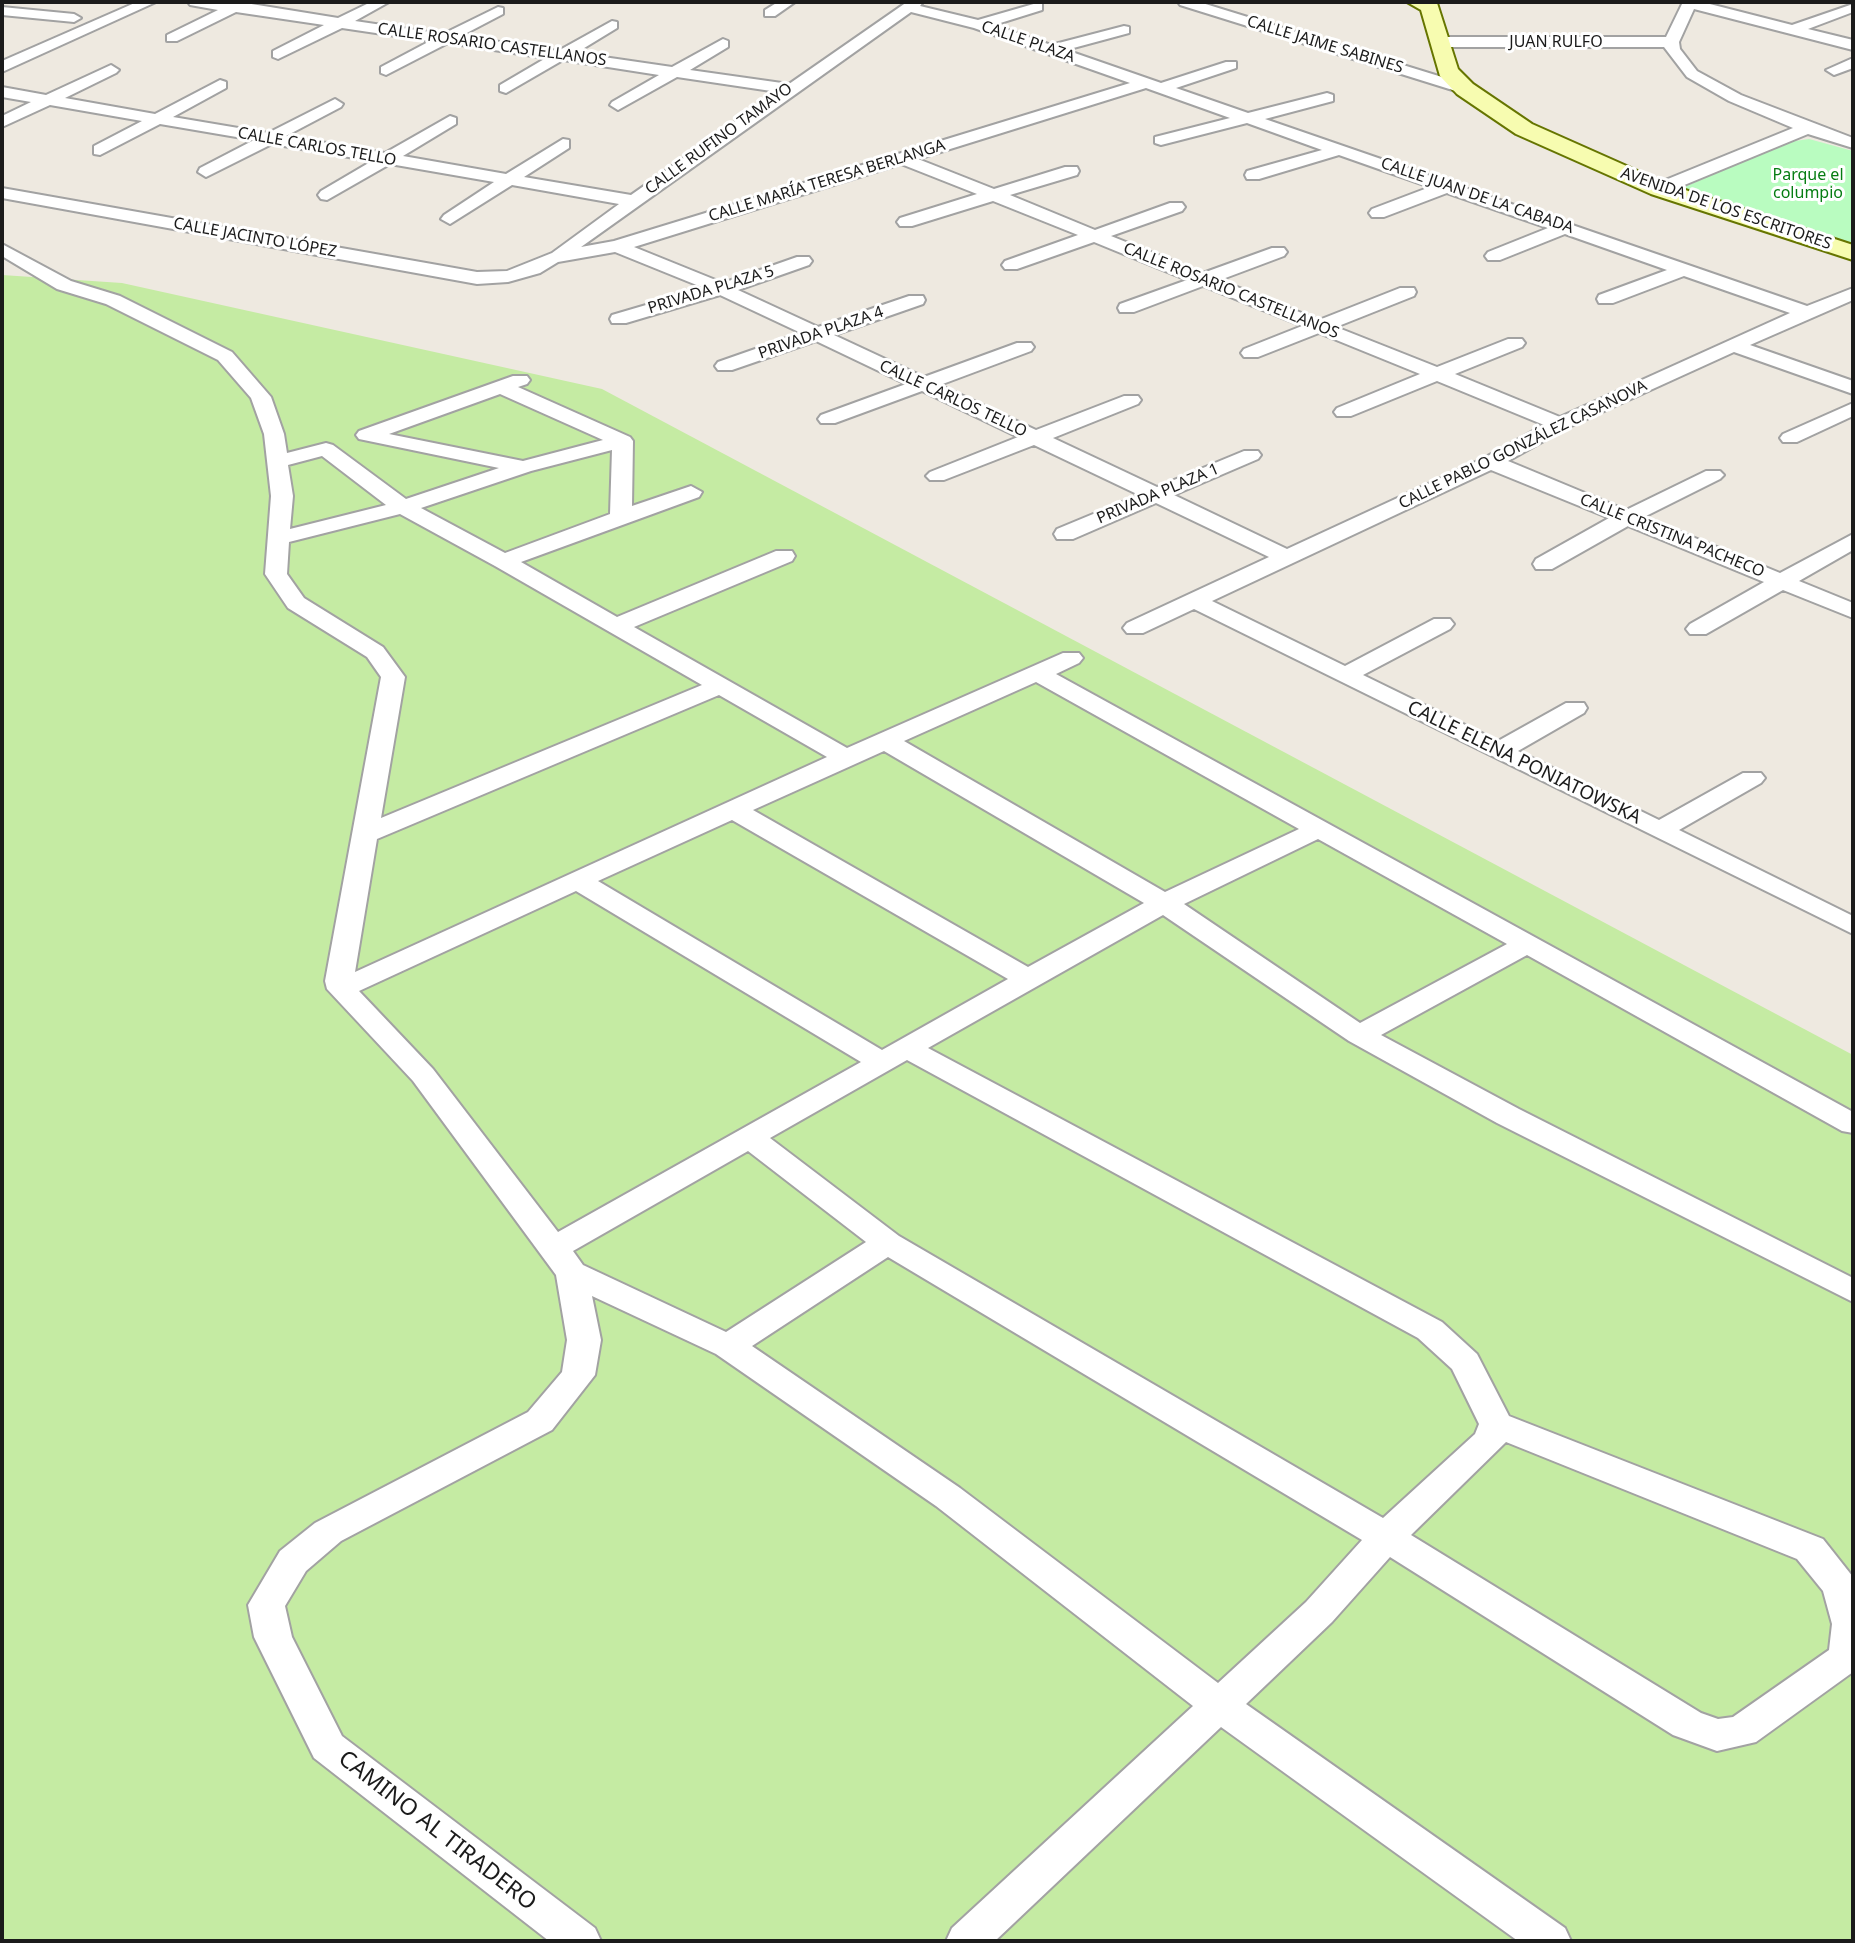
<!DOCTYPE html>
<html>
<head>
<meta charset="utf-8">
<style>
	body { margin:0 }
	#map { position:relative; width:1855px; height:1943px; overflow:hidden; background:#eee9e0; font-family:"Noto Sans",sans-serif }
	canvas { display:block }
	.frame { position:absolute; inset:0; border:4px solid #1b1b1b; pointer-events:none }
</style>
</head>
<body>
<div id="map">
<canvas width="1855" height="1943"></canvas>
<div class="frame"></div>
</div>
<script>
const context = document.querySelector('canvas').getContext('2d');
context.lineJoin = 'round';
function fillPath(path, color) { context.fillStyle = color; context.fill(path, 'evenodd'); }
const toPath = rows => new Path2D(rows.map(r => 'M' + r).join(''));
function strokePath(path, color, width, dash) { context.strokeStyle = color; context.lineWidth = width; context.lineCap = dash ? 'butt' : 'round'; context.setLineDash(dash || []); context.stroke(path); }
function drawText(font, color, halo, rows, align = 'center') {
  context.font = font + ' "Noto Sans",sans-serif'; context.lineWidth = 6; context.setLineDash([]); context.textBaseline = 'middle'; context.strokeStyle = halo; context.fillStyle = color; for (const [text, x, y, turn = 0] of rows) {
    context.save(); context.translate(x, y); context.rotate((+turn || 0) * Math.PI / 180); context.textAlign = isNaN(turn) ? turn : align; if (halo) context.strokeText(text, 0, 0); context.fillText(text, 0, 0); context.restore();
  }
}
const grass = toPath([
	[2,275,122,283,602,389,1853,1055,1853,1941,2,1941]
]);
const park = toPath([
	[1809,139,1853,151,1853,248,1682,188,1788,142]
]);
const minor = toPath([
	[137,2,156,2,2,72,2,61,137,2],
	[188,2,239,2,338,18,371,2,389,2,355,21,443,34,498,7,503,8,503,14,461,36,558,51,612,21,617,22,617,28,576,53,672,67,723,39,728,41,728,47,690,70,789,84,907,2,923,2,920,6,978,20,1037,3,1042,4,1042,10,994,25,1051,45,1124,26,1129,27,1129,33,1066,50,1161,83,1226,62,1236,62,1236,68,1176,88,1248,113,1327,93,1333,95,1333,101,1265,119,1807,306,1853,288,1853,300,1750,345,1853,381,1853,394,1734,352,1567,428,1508,461,1626,510,1706,471,1720,471,1724,475,1720,479,1644,517,1780,573,1853,534,1853,550,1799,581,1853,603,1853,618,1783,590,1706,634,1690,634,1686,629,1690,624,1764,582,1628,526,1552,569,1536,569,1533,564,1536,559,1609,518,1491,470,1212,601,1345,666,1434,619,1450,619,1454,624,1450,629,1363,675,1498,741,1566,703,1584,703,1587,708,1584,713,1518,751,1659,820,1743,773,1761,773,1765,778,1761,783,1679,830,1853,916,1853,934,1194,609,1143,633,1127,633,1123,628,1127,623,1269,557,1156,503,1073,539,1057,539,1054,534,1057,529,1139,495,1034,445,944,480,930,480,926,476,930,472,1018,437,922,391,835,423,821,423,818,419,821,415,906,384,816,341,732,370,718,370,715,366,718,362,801,333,720,295,626,323,612,323,610,319,612,315,704,288,615,252,558,262,540,273,508,282,477,284,2,198,2,188,477,272,507,271,552,253,619,204,512,185,450,224,441,219,444,215,494,182,390,164,327,200,321,199,318,195,321,191,372,161,272,144,206,177,198,172,200,168,254,140,160,124,100,155,94,154,94,146,142,121,50,105,2,127,2,116,31,102,2,97,2,87,46,95,111,65,119,70,116,73,65,98,155,114,220,80,226,82,226,88,173,117,268,133,335,99,343,104,341,107,286,136,385,153,450,116,456,118,456,124,403,156,506,174,563,139,569,140,569,148,524,177,631,195,778,92,677,77,618,110,610,105,612,102,659,75,563,60,506,93,500,91,500,85,546,58,448,43,386,75,381,73,381,67,430,41,342,28,278,59,273,57,273,51,324,25,236,12,177,41,167,41,167,35,218,10,190,5,188,2],
	[911,12,974,28,1130,83,614,241,581,247,911,12],
	[1146,88,1230,118,1155,137,1155,143,1161,145,1247,123,1322,150,1247,171,1245,175,1247,179,1259,179,1339,155,1430,187,1372,209,1369,213,1372,217,1384,217,1447,193,1548,228,1488,252,1485,256,1488,260,1500,260,1565,234,1667,270,1599,295,1597,299,1599,303,1613,303,1684,276,1790,313,1560,417,1455,374,1522,347,1525,343,1522,339,1508,339,1437,367,1336,327,1414,296,1416,292,1414,288,1400,288,1319,320,1220,280,1284,256,1287,252,1284,248,1272,248,1203,273,1111,236,1182,211,1185,207,1182,203,1170,203,1095,230,1010,195,1077,175,1079,171,1077,167,1065,167,994,189,918,159,1146,88],
	[901,164,977,194,900,218,897,222,900,226,912,226,993,201,1078,235,1005,261,1002,265,1005,269,1017,269,1094,242,1187,280,1120,304,1118,308,1120,312,1134,312,1203,286,1302,326,1244,349,1241,353,1244,357,1258,357,1319,333,1420,374,1337,408,1334,412,1337,416,1351,416,1437,381,1544,425,1484,458,1287,549,1174,495,1258,459,1261,455,1258,451,1244,451,1157,487,1053,438,1138,404,1141,400,1138,396,1124,396,1036,430,940,385,1031,351,1034,347,1031,343,1017,343,924,377,834,335,923,304,925,300,923,296,909,296,818,327,738,290,809,265,812,261,809,257,797,257,723,283,634,247,901,164],
	[778,2,795,2,775,16,765,16,765,10,778,2],
	[1178,2,1199,2,1471,86,1473,89,1465,94,1459,92,1180,5,1178,2],
	[1683,2,1702,2,1792,25,1853,4,1853,12,1808,29,1853,40,1853,50,1694,9,1679,42,1680,49,1697,71,1741,95,1853,138,1853,148,1808,134,1665,193,1653,193,1650,189,1653,185,1793,128,1729,101,1687,77,1664,47,1441,47,1433,42,1441,37,1666,37,1683,2],
	[2,7,74,14,81,18,74,22,2,15,2,7],
	[1853,58,1853,68,1834,75,1826,70,1853,58],
	[2,244,71,281,120,296,232,352,271,397,284,434,287,453,326,443,333,445,406,499,499,468,359,439,356,435,359,431,513,376,527,376,530,380,527,384,518,387,630,437,633,441,632,506,691,486,702,492,699,497,521,562,617,617,776,551,792,551,795,556,792,561,634,627,847,748,1063,653,1079,653,1083,658,1079,663,1056,674,1853,1112,1853,1133,1842,1131,1527,955,1381,1035,1519,1109,1853,1278,1853,1302,1497,1123,1349,1041,1163,915,928,1048,1442,1322,1477,1354,1509,1416,1823,1539,1853,1577,1853,1672,1756,1742,1717,1751,1673,1735,1390,1557,1332,1622,1246,1704,1565,1928,1571,1941,1518,1941,1221,1727,995,1941,946,1941,952,1928,1193,1706,936,1506,716,1354,592,1296,601,1340,595,1375,552,1430,341,1541,306,1571,285,1606,292,1637,342,1736,595,1928,601,1941,549,1941,314,1758,254,1637,248,1605,280,1551,315,1523,528,1412,562,1372,567,1340,556,1275,413,1081,327,989,325,981,381,677,367,657,288,608,265,574,271,496,264,434,251,398,218,360,106,304,57,289,2,256,2,244],
	[500,394,603,440,523,461,389,434,500,394],
	[612,450,610,514,505,553,421,508,531,471,612,450],
	[322,456,386,505,290,529,293,496,288,465,322,456],
	[400,514,495,566,702,685,381,818,405,677,383,647,304,598,287,574,289,542,400,514],
	[1036,682,1299,829,1165,892,904,741,1036,682],
	[719,695,827,757,355,972,377,839,719,695],
	[884,751,1144,903,1028,967,753,810,884,751],
	[732,820,1008,979,882,1050,598,881,732,820],
	[1318,839,1507,944,1360,1023,1184,904,1318,839],
	[576,891,861,1062,558,1232,433,1069,359,991,576,891],
	[907,1060,1418,1338,1452,1369,1479,1424,1475,1434,1383,1518,899,1236,770,1138,907,1060],
	[748,1151,866,1242,726,1332,583,1265,573,1251,748,1151],
	[888,1257,1362,1540,1306,1602,1218,1683,960,1488,752,1346,888,1257],
	[1506,1442,1797,1559,1823,1591,1832,1624,1829,1650,1733,1717,1718,1719,1701,1713,1411,1535,1506,1442],
	[1853,403,1853,416,1797,442,1783,442,1780,438,1783,434,1853,403]
]);
const secondary = toPath([
	[1407,2,1437,3,1458,69,1473,84,1532,124,1667,184,1853,245,1853,260,1651,194,1516,134,1457,94,1440,76,1421,10,1407,2]
]);
const farStreetnames = [
	["CALLE PLAZA",1028,42,19],
	["JUAN RULFO",1556,42],
	["CALLE ROSARIO CASTELLANOS",492,45,8],
	["CALLE JAIME SABINES",1325,45,17],
	["CALLE RUFINO TAMAYO",719,139,-36],
	["CALLE CARLOS TELLO",317,147,10],
	["CALLE MARÍA TERESA BERLANGA",827,181,-17],
	["CALLE JUAN DE LA CABADA",1477,196,19],
	["AVENIDA DE LOS ESCRITORES",1726,209,19],
	["CALLE JACINTO LÓPEZ",255,238,10],
	["PRIVADA PLAZA 5",711,290,-17],
	["CALLE ROSARIO CASTELLANOS",1231,291,22],
	["PRIVADA PLAZA 4",821,333,-19],
	["CALLE CARLOS TELLO",953,399,25],
	["CALLE PABLO GONZÁLEZ CASANOVA",1523,445,-26],
	["PRIVADA PLAZA 1",1158,494,-23],
	["CALLE CRISTINA PACHECO",1672,536,22]
];
const farParknames = [
	["Parque el",1808,175],
	["columpio",1808,193]
];
const streetNames = [
	["CALLE ELENA PONIATOWSKA",1524,763,26]
];
const nearStreetnames = [
	["CAMINO AL TIRADERO",437,1831,38]
];
fillPath(grass, '#c5eba3');
fillPath(park, '#b9fcc0');
strokePath(minor, '#a2a2a2', 4);
strokePath(secondary, '#667500', 4);
fillPath(minor, '#fff');
fillPath(secondary, '#f7fcb0');
drawText('16px', '#1b1b1b', '#fff', farStreetnames);
drawText('16px', '#067d12', '#fff', farParknames);
drawText('19px', '#1b1b1b', '#fff', streetNames);
drawText('23px', '#1b1b1b', '#fff', nearStreetnames);
</script>
</body>
</html>
